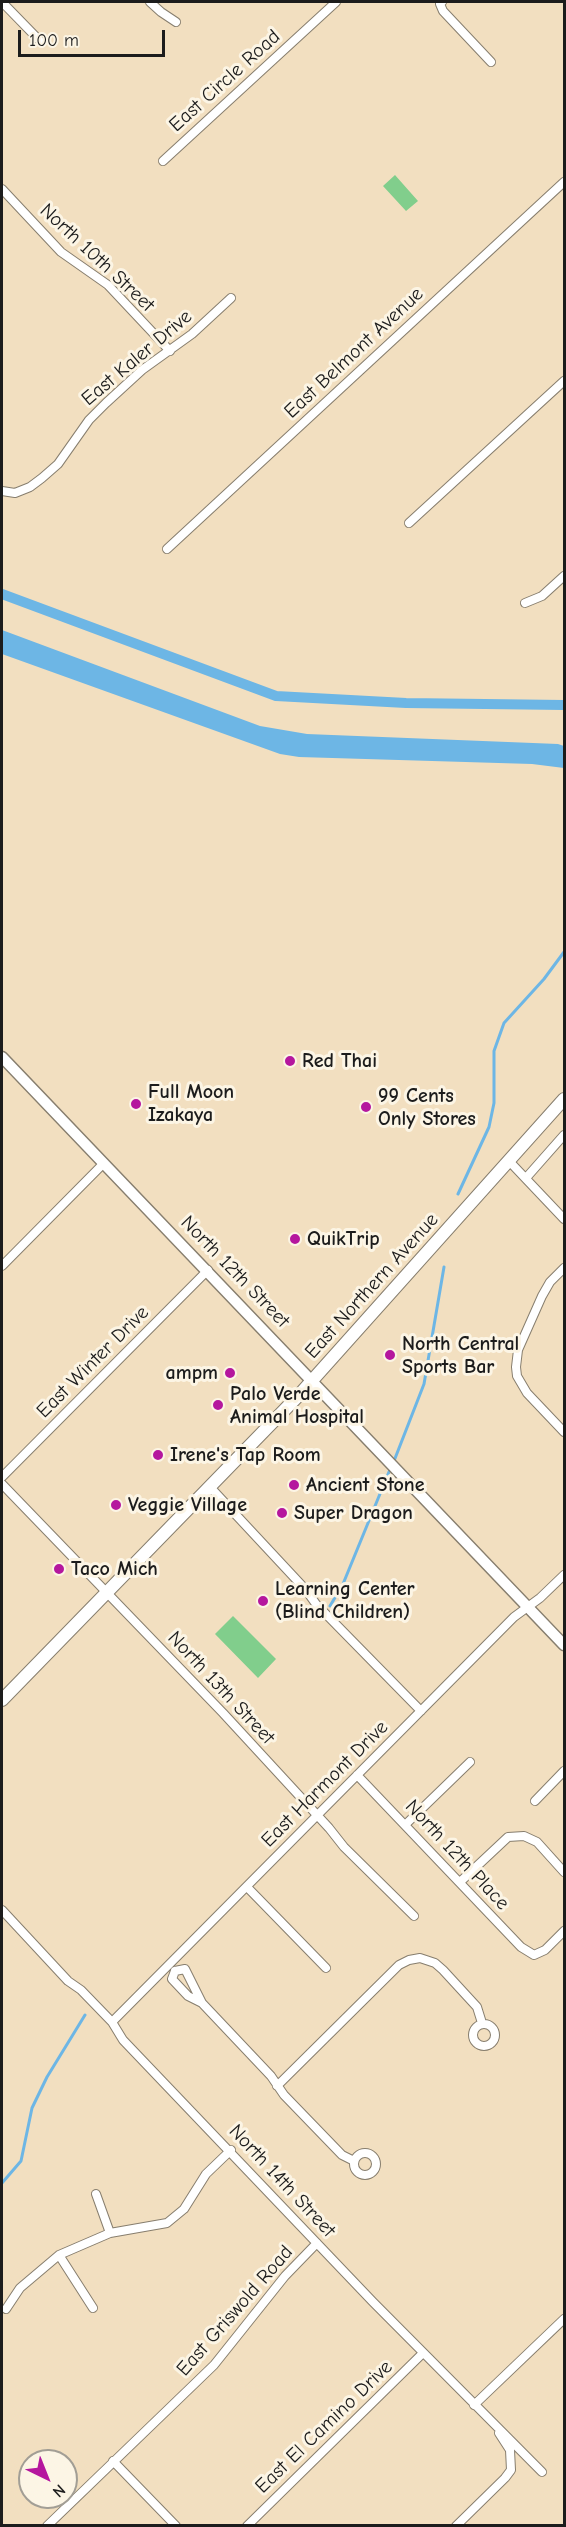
<!DOCTYPE html>
<html>
<head>
<meta charset="utf-8">
<style>
	body { margin:0 }
	#map { position:relative; width:566px; height:2527px; overflow:hidden; background:#f2dfc0; font-family:"Comic Neue",sans-serif }
	canvas { display:block }
	.frame { position:absolute; inset:0; border:3px solid #1c1c1c; pointer-events:none }
	.north { position:absolute; left:18px; top:2449px; width:60px; height:60px; box-sizing:border-box; background:#fcf5e5; border:2px solid #a29e95; border-radius:50%; rotate:137deg; font-size:16px; font-weight:700; line-height:24px; text-align:center; color:#1c1c1c }
	.north::after { content:''; display:block; margin:auto; width:21px; height:27px; background:#b5179e; clip-path:polygon(50% 0,100% 100%,50% 72%,0 100%) }
	.scale { position:absolute; left:18px; top:30px; width:147px; height:27px; box-sizing:border-box; border:3px solid #1c1c1c; border-top:0; padding-left:8px; font-size:18px; line-height:21px; white-space:nowrap; color:#1c1c1c; -webkit-text-stroke:4px #fcf5e5; paint-order:stroke }
</style>
</head>
<body>
<div id="map">
<canvas width="566" height="2527"></canvas>
<div class="frame"></div>
<div class="north">N</div>
<div class="scale">100 m</div>
</div>
<script>
const context = document.querySelector('canvas').getContext('2d');
context.lineJoin = 'round';
function fillPath(path, color) { context.fillStyle = color; context.fill(path, 'evenodd'); }
const toPath = rows => new Path2D(rows.map(r => 'M' + r).join(''));
function strokePath(path, color, width, dash) { context.strokeStyle = color; context.lineWidth = width; context.lineCap = dash ? 'butt' : 'round'; context.setLineDash(dash || []); context.stroke(path); }
function drawText(font, color, halo, rows, align = 'center') {
  context.font = font + ' "Comic Neue",sans-serif'; context.lineWidth = 6; context.setLineDash([]); context.textBaseline = 'middle'; context.strokeStyle = halo; context.fillStyle = color; for (const [text, x, y, turn = 0] of rows) {
    context.save(); context.translate(x, y); context.rotate((+turn || 0) * Math.PI / 180); context.textAlign = isNaN(turn) ? turn : align; if (halo) context.strokeText(text, 0, 0); context.fillText(text, 0, 0); context.restore();
  }
}
const green = toPath([
	[395,175,418,201,406,211,383,186],
	[233,1616,276,1659,258,1678,215,1634]
]);
const water = toPath([
	[2,630,260,726,307,734,558,744,564,746,564,768,532,764,299,757,280,754,2,654]
]);
const stream = toPath([
	[458,1194,489,1127,494,1103,494,1051,504,1023,544,979,564,952],
	[394,1461,424,1384,444,1267],
	[330,1606,343,1584,391,1467],
	[2,2183,21,2161,32,2108,47,2077,85,2015]
]);
const canal = toPath([
	[2,594,276,696,406,703,564,705]
]);
const street = toPath([
	[2,2,41,42],
	[150,2,161,12,176,22],
	[442,2,440,4,443,11,491,62],
	[163,161,336,2],
	[2,189,61,252,108,285,170,351],
	[2,491,15,493,30,487,42,478,58,464,89,420,106,403,142,370,192,334,231,298],
	[409,523,564,381],
	[167,549,564,182],
	[525,603,542,596,564,576],
	[509,1161,564,1219],
	[526,1178,564,1135],
	[2,1266,104,1163],
	[564,1268,550,1282,542,1296,518,1350,516,1367,517,1376,527,1393,564,1432],
	[2,1477,208,1270],
	[2,1484,223,1713,329,1828,344,1847,414,1916],
	[210,1487,306,1590,316,1604,421,1711],
	[357,1775,521,1947,534,1955,545,1950,564,1931],
	[535,1801,564,1771],
	[406,1824,470,1762],
	[460,1882,508,1837,524,1836,537,1842,564,1872],
	[247,1887,326,1968],
	[2,1910,68,1981,81,1990,112,2022,123,2040,373,2302,542,2472],
	[175,1971,172,1979,188,1996,202,2003,271,2076,284,2095,342,2155,354,2161],
	[175,1971,185,1969,202,2003],
	[112,2022,514,1617,540,1598,564,1575],
	'473 2035a11 11 0 1 1 22 0a11 11 0 1 1-22 0Z',
	[277,2086,399,1965,409,1960,420,1958,435,1963,443,1970,477,2007,482,2023],
	'354 2164a11 11 0 1 1 22 0a11 11 0 1 1-22 0Z',
	[96,2194,110,2233],
	[59,2255,93,2308],
	[6,2309,20,2288,59,2255,110,2233,167,2223,184,2209,206,2174,231,2150],
	[474,2405,564,2319],
	[113,2461,176,2526],
	[47,2526,214,2365,285,2276,317,2243],
	[247,2526,423,2353],
	[456,2526,505,2478,511,2470,510,2450,499,2433]
]);
const secondary = toPath([
	[2,1057,564,1645]
]);
const primary = toPath([
	[2,1700,300,1394,564,1099]
]);
const markers = [
	[290,1061,6,"#b5179e"],
	[136,1104,6,"#b5179e"],
	[366,1107,6,"#b5179e"],
	[295,1239,6,"#b5179e"],
	[390,1355,6,"#b5179e"],
	[230,1373,6,"#b5179e"],
	[218,1405,6,"#b5179e"],
	[158,1455,6,"#b5179e"],
	[294,1485,6,"#b5179e"],
	[116,1505,6,"#b5179e"],
	[282,1513,6,"#b5179e"],
	[59,1569,6,"#b5179e"],
	[263,1601,6,"#b5179e"]
];
const streetNames = [
	["East Circle Road",225,81,-42],
	["North 10th Street",97,258,43],
	["East Belmont Avenue",354,353,-43],
	["East Kaler Drive",137,358,-40],
	["North 12th Street",235,1272,46],
	["East Northern Avenue",372,1286,-48],
	["East Winter Drive",93,1362,-45],
	["North 13th Street",221,1688,47],
	["East Harmont Drive",325,1784,-45],
	["North 12th Place",457,1855,47],
	["North 14th Street",282,2181,47],
	["East Griswold Road",235,2311,-49],
	["East El Camino Drive",324,2427,-44]
];
const poiNames = [
	["Red Thai",302,1061],
	["Full Moon",148,1092],
	["Izakaya",148,1115],
	["99 Cents",378,1096],
	["Only Stores",378,1119],
	["QuikTrip",307,1239],
	["North Central",402,1344],
	["Sports Bar",402,1367],
	["ampm",218,1373,"right"],
	["Palo Verde",230,1394],
	["Animal Hospital",230,1417],
	["Irene's Tap Room",170,1455],
	["Ancient Stone",306,1485],
	["Veggie Village",128,1505],
	["Super Dragon",294,1513],
	["Taco Mich",71,1569],
	["Learning Center",275,1589],
	["(Blind Children)",275,1612]
];
fillPath(green, '#81ce8c');
fillPath(water, '#6db6e5');
strokePath(stream, '#6db6e5', 3);
strokePath(canal, '#6db6e5', 10);
strokePath(street, '#877e6e', 10);
strokePath(secondary, '#877e6e', 13);
strokePath(primary, '#877e6e', 14);
strokePath(street, '#fff', 8);
strokePath(secondary, '#fff', 10);
strokePath(primary, '#fff', 12);
for (const [x, y, r, color] of markers) { const dot = new Path2D(); dot.arc(x, y, r, 0, 2 * Math.PI); context.fillStyle = color; context.fill(dot); strokePath(dot, '#fcf5e5', 2); }
drawText('20px', '#1c1c1c', '#fcf5e5', streetNames);
drawText('bold 20px', '#1c1c1c', '#fcf5e5', poiNames, 'left');
</script>
</body>
</html>
